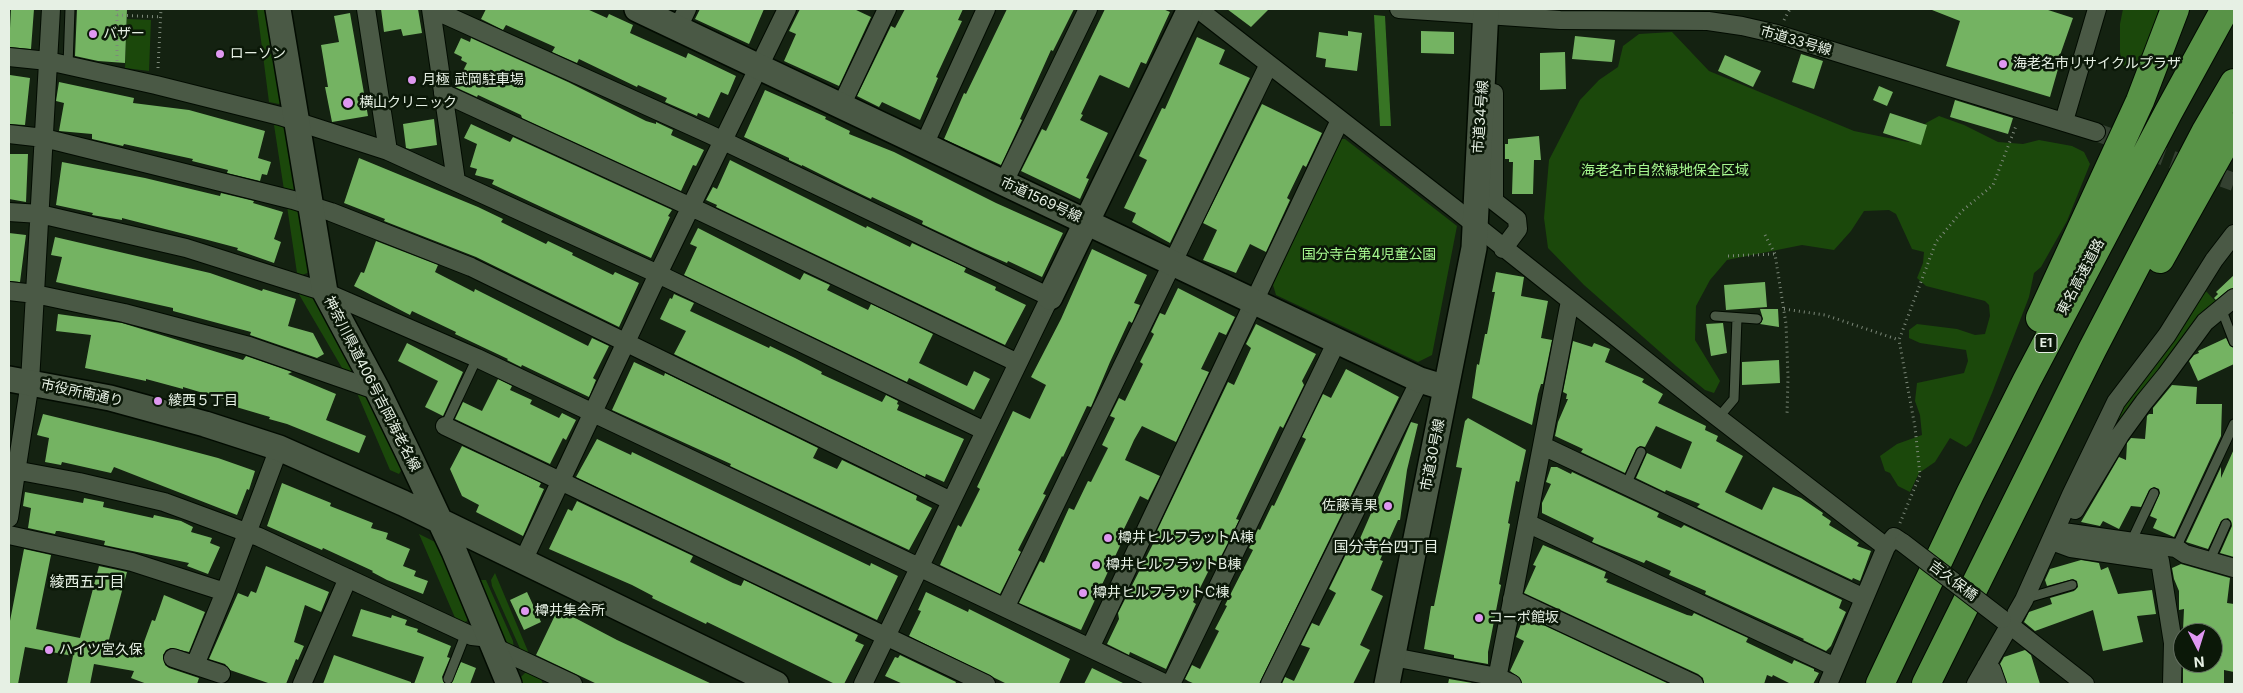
<!DOCTYPE html>
<html>
<head>
<meta charset="utf-8">
<style>
	body { margin:0 }
	#map { position:relative; width:2243px; height:693px; overflow:hidden; background:#142211; font-family:Inter,sans-serif }
	canvas { display:block }
	.frame { position:absolute; inset:0; border:10px solid #e6f0e4; pointer-events:none }
	.north { position:absolute; left:2173px; top:623px; width:50px; height:50px; box-sizing:border-box; background:#0b1808; border:1px solid #636e60; border-radius:50%; rotate:175deg; font-size:14px; font-weight:700; line-height:20px; text-align:center; color:#e6f0e4 }
	.north::after { content:''; display:block; margin:auto; width:18px; height:22px; background:#df98f1; clip-path:polygon(50% 0,100% 100%,50% 72%,0 100%) }
</style>
</head>
<body>
<div id="map">
<canvas width="2243" height="693"></canvas>
<div class="frame"></div>
<div class="north">N</div>
</div>
<script>
const context = document.querySelector('canvas').getContext('2d');
context.lineJoin = 'round';
function fillPath(path, color) { context.fillStyle = color; context.fill(path, 'evenodd'); }
const toPath = rows => new Path2D(rows.map(r => 'M' + r).join(''));
function strokePath(path, color, width, dash) { context.strokeStyle = color; context.lineWidth = width; context.lineCap = dash ? 'butt' : 'round'; context.setLineDash(dash || []); context.stroke(path); }
function drawText(font, color, halo, rows, align = 'center') {
  context.font = font + ' Inter,"Noto Sans JP",sans-serif'; context.lineWidth = 5; context.setLineDash([]); context.textBaseline = 'middle'; context.strokeStyle = halo; context.fillStyle = color; for (const [text, x, y, turn = 0] of rows) {
    context.save(); context.translate(x, y); context.rotate((+turn || 0) * Math.PI / 180); context.textAlign = isNaN(turn) ? turn : align; if (halo) context.strokeText(text, 0, 0); context.fillText(text, 0, 0); context.restore();
  }
}
const green = toPath([
	[257,9,269,9,284,102,279,104,269,102],
	[2123,9,2159,9,2148,43,2133,70,2122,65,2120,52,2120,24],
	[127,19,151,20,149,71,125,68],
	[1672,32,1709,71,1854,131,1908,142,1917,140,1926,123,1939,116,1964,125,1998,142,2023,144,2039,140,2072,146,2084,152,2090,164,2067,221,2041,267,2034,273,2029,297,1992,393,1971,443,1966,447,1950,438,1935,462,1919,473,1910,492,1898,486,1890,473,1885,471,1880,456,1897,444,1922,435,1920,415,1915,401,1917,383,1964,373,1968,361,1966,350,1920,343,1909,338,1909,330,1917,324,1957,329,1975,335,1985,334,1990,316,1989,305,1985,301,1926,286,1917,278,1923,263,1924,252,1912,249,1896,214,1889,210,1864,211,1851,231,1834,250,1802,245,1727,260,1710,280,1696,306,1695,340,1720,381,1714,393,1705,390,1676,366,1584,285,1548,248,1544,218,1549,160,1580,100,1599,80,1618,67,1623,46,1639,34],
	[274,125,282,125,291,132,298,190,295,192,284,190],
	[1337,139,1345,139,1457,226,1432,355,1418,362,1276,295,1273,285],
	[287,206,301,212,310,272,302,275,297,273],
	[2204,289,2219,305,2089,466,2110,424],
	[297,291,317,299,357,368,352,374,345,373],
	[357,393,363,394,376,404,401,461,402,469,399,474,390,470],
	[419,534,437,543,469,618,467,621,463,623,456,620],
	[495,573,530,656,522,653,492,586,491,580],
	[478,580,486,580,513,641,514,649,506,645],
	[528,670,539,675,543,684,523,684,520,678]
]);
const water = toPath([
	[1374,15,1385,16,1391,126,1380,126]
]);
const building = toPath([
	[11,9,34,9,31,49,9,47],
	[77,9,127,9,125,63,98,61,75,56],
	[381,9,418,9,422,33,403,36,401,29,384,32],
	[486,9,587,9,607,18,609,14,633,25,630,33,686,58,688,53,736,76,728,95,721,92,709,118,698,113,697,116,665,102,667,98,638,85,637,87,579,59,577,63,552,52,555,47,506,25,503,30,481,19],
	[700,9,764,9,749,44,695,19],
	[800,9,854,9,871,17,839,86,784,61,796,34,789,31],
	[905,9,963,9,958,20,962,21,936,77,938,78,920,120,882,102,879,107,857,96,891,26,895,28],
	[1007,9,1074,9,1053,51,1051,50,1020,119,1022,120,1001,165,944,139,964,93,966,94],
	[1105,9,1163,9,1170,12,1146,64,1141,62,1129,88,1100,75,1099,76,1081,114,1083,115,1080,120,1108,133,1086,178,1089,179,1080,199,1021,171,1042,129,1046,131,1047,129],
	[1227,9,1269,9,1251,27],
	[1932,9,2045,9,2073,18,2058,61,2060,62,2050,97,1946,66,1960,21,1932,10],
	[350,13,368,116,332,122,325,87,328,87,321,45,339,42,334,16],
	[1348,31,1362,33,1357,71,1325,67,1326,59,1316,57,1319,32,1348,36],
	[1421,31,1454,32,1454,54,1421,53],
	[1575,36,1615,40,1612,62,1572,59],
	[1197,37,1225,50,1219,64,1250,78,1170,243,1132,222,1136,213,1124,208,1147,160,1139,156,1162,108,1165,109],
	[461,38,470,42,471,38,568,82,646,121,656,124,656,122,673,130,671,135,704,150,696,166,693,165,681,191,522,118,521,115,478,95,477,97,455,87,467,63,461,60,462,57,454,53],
	[1565,52,1566,89,1540,90,1540,53],
	[1801,54,1823,61,1814,89,1792,82],
	[1725,55,1761,71,1753,87,1718,71],
	[10,75,30,78,25,125,9,124],
	[59,82,134,98,133,103,189,110,265,131,258,158,271,162,267,175,262,174,260,181,227,173,228,170,192,161,193,159,124,144,123,146,92,139,92,134,59,131,64,103,56,101],
	[1879,86,1893,92,1887,106,1873,100],
	[765,90,826,117,825,119,850,131,849,134,894,152,996,203,1063,233,1042,277,1008,261,1007,263,975,249,922,224,923,221,872,197,871,199,846,187,802,165,802,166,789,160,789,158,744,137],
	[1955,100,2013,118,2008,134,1950,117],
	[1262,104,1322,133,1306,167,1303,165,1287,198,1290,200,1266,252,1250,244,1236,273,1203,260,1217,230,1203,223],
	[1890,113,1927,125,1921,145,1883,133],
	[434,119,437,145,410,149,406,148,403,124],
	[471,124,510,142,513,137,672,210,668,216,670,217,651,258,492,184,494,180,475,175,477,169,470,167,477,144,464,138],
	[1539,136,1541,160,1534,160,1533,194,1512,194,1513,162,1509,162,1509,159,1505,159,1505,144,1508,144,1508,139],
	[9,154,28,154,26,202,9,199],
	[359,158,478,207,503,219,501,222,546,244,548,241,573,253,572,255,613,275,615,272,639,283,619,327,476,257,384,221,385,219,344,203],
	[730,160,866,228,867,226,910,247,912,243,966,268,964,272,996,287,995,290,1026,305,1005,345,716,207,717,205,706,200,713,187,717,189],
	[62,162,145,178,220,196,221,193,254,201,253,203,283,212,274,239,281,242,274,263,237,250,238,248,204,239,122,218,122,220,92,215,93,213,56,205],
	[698,228,800,280,804,273,830,285,827,290,868,310,871,304,933,334,919,363,967,386,974,371,990,379,974,410,909,378,907,382,684,275,697,247,690,244],
	[9,233,26,235,20,282,9,281],
	[55,237,210,273,262,291,263,289,296,299,288,326,313,333,324,354,317,358,250,335,251,332,173,311,173,308,56,282,62,257,51,255],
	[376,241,438,265,435,272,474,292,475,289,588,346,592,338,609,346,593,378,596,380,589,397,522,365,521,367,507,360,508,359,455,334,456,332,412,311,410,315,354,286,361,272,364,273],
	[1092,249,1147,275,1134,303,1140,305,1132,323,1129,321,1110,362,1091,407,1087,406,1063,457,1062,456,1043,494,1046,495,1018,550,1021,552,1000,594,940,565,958,525,961,527,980,489,977,487,1013,411,1030,419,1046,385,1031,377,1061,319],
	[1496,272,1524,277,1521,296,1548,301,1541,338,1552,340,1543,384,1541,384,1538,394,1532,425,1472,398,1477,364,1479,365,1485,334,1487,334,1495,292,1492,292],
	[2234,275,2234,288,2228,290,2216,300,2214,298,2218,294,2216,292],
	[1765,282,1767,307,1726,310,1724,285],
	[1178,288,1235,317,1226,335,1219,332,1201,369,1209,372,1176,442,1142,426,1134,440,1125,460,1160,476,1148,500,1140,496,1122,533,1125,535,1081,630,1019,603,1040,561,1044,563,1069,508,1074,510,1088,481,1091,482,1108,448,1102,445,1115,418,1110,416,1119,398,1125,401,1143,364,1140,362,1154,334,1151,332,1160,313,1165,315],
	[674,294,694,303,690,311,769,348,770,346,795,358,822,372,821,374,882,402,886,395,898,401,897,404,899,405,897,410,964,439,944,482,926,474,925,477,674,354,686,331,660,319,670,298,672,299],
	[1760,309,1778,309,1779,327,1760,324,1763,319],
	[58,314,122,323,243,360,246,356,292,372,288,374,336,394,326,420,366,436,359,453,287,424,269,419,270,417,226,404,227,400,183,387,183,389,146,379,146,381,85,368,91,335,56,331],
	[1723,323,1727,353,1711,356,1706,324],
	[1256,324,1316,354,1302,381,1304,385,1283,428,1280,426,1236,519,1239,520,1230,539,1216,566,1212,564,1193,602,1196,604,1166,669,1130,652,1129,655,1107,644,1119,619,1118,613,1156,538,1154,537,1228,382,1234,385,1251,348,1246,344],
	[2226,338,2230,346,2234,348,2234,364,2198,381,2189,361,2194,355,2199,353,2198,351],
	[1573,341,1592,347,1594,343,1610,349,1605,362,1644,379,1642,382,1663,394,1658,403,1706,426,1705,430,1718,436,1716,441,1743,456,1725,492,1762,510,1773,487,1801,498,1823,513,1822,515,1831,521,1829,525,1859,543,1857,546,1871,551,1860,581,1853,578,1852,580,1697,507,1700,504,1666,490,1665,492,1636,478,1647,453,1681,469,1692,442,1656,426,1645,447,1640,446,1636,449,1625,473,1581,452,1583,449,1555,436,1558,422,1568,399,1566,399,1567,394,1563,392],
	[407,343,463,372,443,416,425,407,438,381,398,361],
	[1779,360,1780,383,1742,385,1742,362],
	[634,362,664,376,665,373,818,448,813,458,837,469,842,460,917,496,916,500,932,508,909,550,730,466,731,464,612,410],
	[1346,369,1399,397,1259,684,1195,684,1188,681,1185,679,1192,665,1200,669,1219,631,1215,629,1227,606,1225,605,1253,550,1249,548,1258,529,1260,530,1272,505,1274,506,1292,468,1306,439,1302,437,1323,394,1331,398],
	[498,379,512,386,510,390,532,400,530,404,559,418,562,413,576,420,566,440,563,438,550,464,455,419,463,402,482,411],
	[2172,385,2197,387,2196,404,2222,404,2221,436,2174,537,2153,528,2157,519,2150,516,2160,493,2159,489,2154,487,2149,490,2141,507,2131,506,2119,529,2103,521,2100,526,2081,522,2119,457,2126,460,2127,443,2131,438,2145,439,2147,416,2149,414,2153,414,2153,408],
	[43,414,154,441,218,458,255,471,249,490,247,489,237,515,114,467,111,473,62,462,61,465,45,462,49,438,37,435],
	[1468,418,1526,450,1519,482,1516,481,1508,523,1510,524,1499,584,1501,585,1488,652,1488,664,1454,658,1454,655,1424,649,1431,606,1434,606,1462,468,1456,467,1465,421],
	[1411,422,1418,424,1407,470,1400,520,1398,520,1380,560,1383,561,1371,590,1383,596,1360,645,1370,650,1353,684,1282,684,1285,677,1294,681,1310,648,1301,645,1312,623,1319,626,1336,593,1329,589,1349,548,1355,550],
	[597,439,631,455,632,452,870,566,871,563,898,576,877,620,576,477],
	[462,446,541,483,539,487,544,489,523,536,476,512,479,505,462,496,450,469],
	[2234,449,2234,557,2220,553,2232,526,2231,521,2228,518,2221,521,2208,549,2186,542,2221,467,2221,478],
	[1551,467,1557,467,1571,474,1572,472,1659,513,1657,517,1681,528,1684,525,1842,600,1839,608,1846,612,1831,646,1826,651,1803,640,1804,639,1705,594,1706,591,1669,575,1671,571,1646,560,1644,563,1592,542,1594,538,1542,513,1542,503,1551,484,1546,482],
	[282,483,331,503,330,506,373,523,371,528,388,533,386,539,410,549,403,566,416,571,414,576,428,581,423,594,387,580,372,572,373,571,323,548,322,550,267,526],
	[25,492,83,503,84,498,104,502,103,507,153,518,154,515,181,521,193,527,191,532,212,538,210,543,220,547,208,574,187,566,189,563,104,545,105,541,59,531,56,531,55,534,28,528,31,508,23,506],
	[577,501,693,556,690,562,733,583,741,586,744,580,858,635,855,641,864,645,844,684,835,684,707,622,706,624,652,598,653,596,632,585,549,549,568,509,572,511],
	[1543,545,1606,572,1604,578,1608,579,1606,582,1687,615,1692,616,1694,613,1748,638,1746,642,1792,664,1794,660,1814,669,1814,671,1819,673,1813,684,1791,684,1773,675,1772,677,1767,675,1764,684,1704,684,1703,678,1698,674,1524,593,1536,566,1533,565],
	[24,549,51,555,36,629,80,638,99,566,127,572,107,647,140,653,152,620,155,621,164,595,205,612,189,652,171,648,166,650,163,655,165,665,169,668,199,678,197,684,147,684,131,678,134,671,94,664,90,684,67,684,73,656,25,647,18,684,9,684,9,626],
	[2081,560,2099,563,2101,570,2108,567,2118,594,2152,590,2156,614,2137,616,2143,642,2103,651,2093,610,2035,631,2024,622,2029,612,2052,604,2050,598,2074,591,2078,587,2077,581,2073,579,2047,586,2045,580,2050,569],
	[2181,564,2230,578,2227,603,2234,604,2234,672,2224,670,2224,684,2183,684,2183,663,2213,663,2213,631,2183,630,2184,609,2179,610,2179,591,2174,579,2172,568],
	[266,566,329,592,321,612,305,605,294,642,304,646,298,660,296,659,286,684,271,684,230,670,225,664,209,659,238,593,248,597,251,591,256,593],
	[527,592,541,622,524,630,510,600],
	[926,592,968,612,969,609,1070,659,1059,684,1007,684,909,636,921,611,918,610],
	[361,609,391,618,392,615,407,620,405,625,418,629,417,632,451,646,447,657,450,658,442,677,445,684,414,684,424,657,352,636],
	[558,609,617,640,712,684,597,684,536,655],
	[1524,616,1669,684,1522,684,1520,678,1510,671,1524,641,1516,637],
	[2025,650,2031,655,2040,684,2007,684,2000,664,2004,657],
	[334,655,411,682,411,684,323,684],
	[900,655,956,682,955,684,903,684,885,676,895,657,898,658],
	[461,662,476,668,470,684,451,684],
	[1092,668,1125,684,1084,684],
	[1449,679,1478,684,1448,684]
]);
const streetTunnel = toPath([
	[2096,132,2234,182]
]);
const path = toPath([
	[117,15,161,17],
	[1784,20,1790,9],
	[117,61,117,9],
	[158,68,161,9],
	[1765,235,1775,254,1786,324,1788,377,1787,415],
	[1728,256,1775,254],
	[1784,309,1825,315,1899,340],
	[1900,523,1920,475,1915,427,1899,340,1936,242,1962,211,1993,185,2016,126]
]);
const lane = toPath([
	[68,66,70,9],
	[2221,308,2234,342],
	[1715,316,1757,319],
	[1718,418,1734,399,1737,318],
	[445,426,477,358],
	[1626,485,1641,452],
	[2132,540,2154,493],
	[2176,548,2234,424],
	[2209,562,2226,524],
	[2024,599,2072,585],
	[448,679,466,633]
]);
const street = toPath([
	[366,9,388,151],
	[431,9,456,181],
	[432,9,709,134,1050,297,863,684],
	[1198,9,1454,208,1698,402,1886,547],
	[1399,9,1560,20,1708,21,1742,26,1777,34,2096,132],
	[678,28,687,9],
	[9,57,48,61,156,85,280,116,388,151,658,274,985,431],
	[1483,91,1494,93,1494,201,1517,219,1518,229,1503,249],
	[443,93,704,213,1018,363],
	[841,106,887,9],
	[2064,121,2097,9],
	[9,134,44,138,293,200,331,212,471,267,951,501],
	[924,145,986,9],
	[1004,182,1088,9],
	[9,212,40,214,186,248,325,292,477,358,1166,684],
	[9,291,35,294,124,313,249,346,378,391],
	[445,426,986,684],
	[1543,446,1864,598],
	[9,469,79,482,164,502,259,537,472,636,490,638],
	[2075,510,2120,435,2144,402,2166,375,2205,322,2234,298],
	[9,518,30,382,51,9],
	[1527,523,1835,667],
	[2056,531,2176,548,2185,554,2234,568],
	[9,535,132,562,225,592,279,448],
	[2052,541,2071,548,2160,561,2173,643,2172,684],
	[523,561,658,274,787,9],
	[1512,599,1694,684],
	[1005,608,1269,64],
	[2002,619,2085,684],
	[494,647,573,684],
	[1090,648,1340,120],
	[1393,657,1497,677,1512,684],
	[173,658,221,674],
	[195,665,225,592],
	[1986,666,1992,670,1997,684],
	[302,684,348,578],
	[1171,684,1337,341],
	[1270,684,1420,380],
	[1496,684,1570,301],
	[1828,684,1886,547,1894,537,1903,543],
	[1976,684,2024,600,2071,495,2116,402,2167,335,2214,260,2234,234]
]);
const secondary = toPath([
	[278,9,325,292,378,391,410,457,454,551,509,684],
	[637,9,1337,341,1420,380,1446,388],
	[1050,297,1190,9],
	[9,379,110,398,205,424,279,448,403,503,776,684],
	[1387,684,1474,248,1486,9]
]);
const highway = toPath([
	[2160,259,2234,127],
	[2040,318,2140,101,2175,9],
	[1880,684,1970,494,2027,380,2168,113,2225,9],
	[1926,684,2092,350,2206,131,2234,83]
]);
const streetBridge = toPath([
	[1903,543,2002,619]
]);
const markers = [
	[93,34,5,"#df98f1"],
	[220,54,5,"#df98f1"],
	[2003,64,5,"#df98f1"],
	[412,80,5,"#df98f1"],
	[348,103,6,"#df98f1"],
	[158,401,5,"#df98f1"],
	[1388,506,5,"#df98f1"],
	[1108,538,5,"#df98f1"],
	[1096,565,5,"#df98f1"],
	[1083,593,5,"#df98f1"],
	[525,611,5,"#df98f1"],
	[1479,618,5,"#df98f1"],
	[49,650,5,"#df98f1"]
];
const shields = [
	[2046,343,22]
];
const shieldNames = [
	["E1",2046,343]
];
const poiNames = [
	["バザー",103,34],
	["ローソン",230,54],
	["海老名市リサイクルプラザ",2013,64],
	["月極 武岡駐車場",422,80],
	["横山クリニック",359,103],
	["綾西５丁目",168,401],
	["佐藤青果",1378,506,"right"],
	["樽井ヒルフラットA棟",1118,538],
	["樽井ヒルフラットB棟",1106,565],
	["樽井ヒルフラットC棟",1093,593],
	["樽井集会所",535,611],
	["コーポ館坂",1489,618],
	["ハイツ宮久保",59,650]
];
const streetNames = [
	["市道33号線",1796,41,16],
	["市道34号線",1481,117,-86],
	["市道1569号線",1041,200,25],
	["東名高速道路",2081,277,-62],
	["神奈川県道406号吉岡海老名線",372,384,63],
	["市役所南通り",82,393,12],
	["市道30号線",1433,455,-79],
	["吉久保橋",1953,581,37]
];
const parkNames = [
	["海老名市自然緑地保全区域",1665,171],
	["国分寺台第4児童公園",1369,255]
];
const neighbourhoodNames = [
	["国分寺台四丁目",1386,547],
	["綾西五丁目",87,582]
];
fillPath(green, '#1b480b');
fillPath(water, '#377424');
fillPath(building, '#74b362');
strokePath(streetTunnel, '#344131', 18, [18, 9]);
strokePath(lane, '#020b01', 11);
strokePath(street, '#020b01', 20);
strokePath(secondary, '#020b01', 28);
strokePath(highway, '#020b01', 30);
strokePath(path, '#7c8879', 3, [1, 4]);
strokePath(lane, '#4a5945', 9);
strokePath(street, '#4a5945', 18);
strokePath(secondary, '#4a5945', 25);
strokePath(highway, '#589347', 28);
strokePath(streetBridge, '#020b01', 20, []);
strokePath(streetBridge, '#4a5945', 18);
for (const [x, y, r, color] of markers) { const dot = new Path2D(); dot.arc(x, y, r, 0, 2 * Math.PI); context.fillStyle = color; context.fill(dot); strokePath(dot, '#0b1808', 2); }
for (const [x, y, w] of shields) { const box = new Path2D(); box.roundRect(x - w / 2, y - 9.5, w, 19, 4); context.fillStyle = '#0b1808'; context.fill(box); strokePath(box, '#e6f0e4', 1); }
drawText('bold 12px', '#e6f0e4', null, shieldNames);
drawText('14px', '#e6f0e4', '#0b1808', poiNames, 'left');
drawText('14px', '#e6f0e4', '#0b1808', streetNames);
drawText('14px', '#a7f990', '#0b1808', parkNames);
drawText('15px', '#e6f0e4', '#0b1808', neighbourhoodNames);
</script>
</body>
</html>
